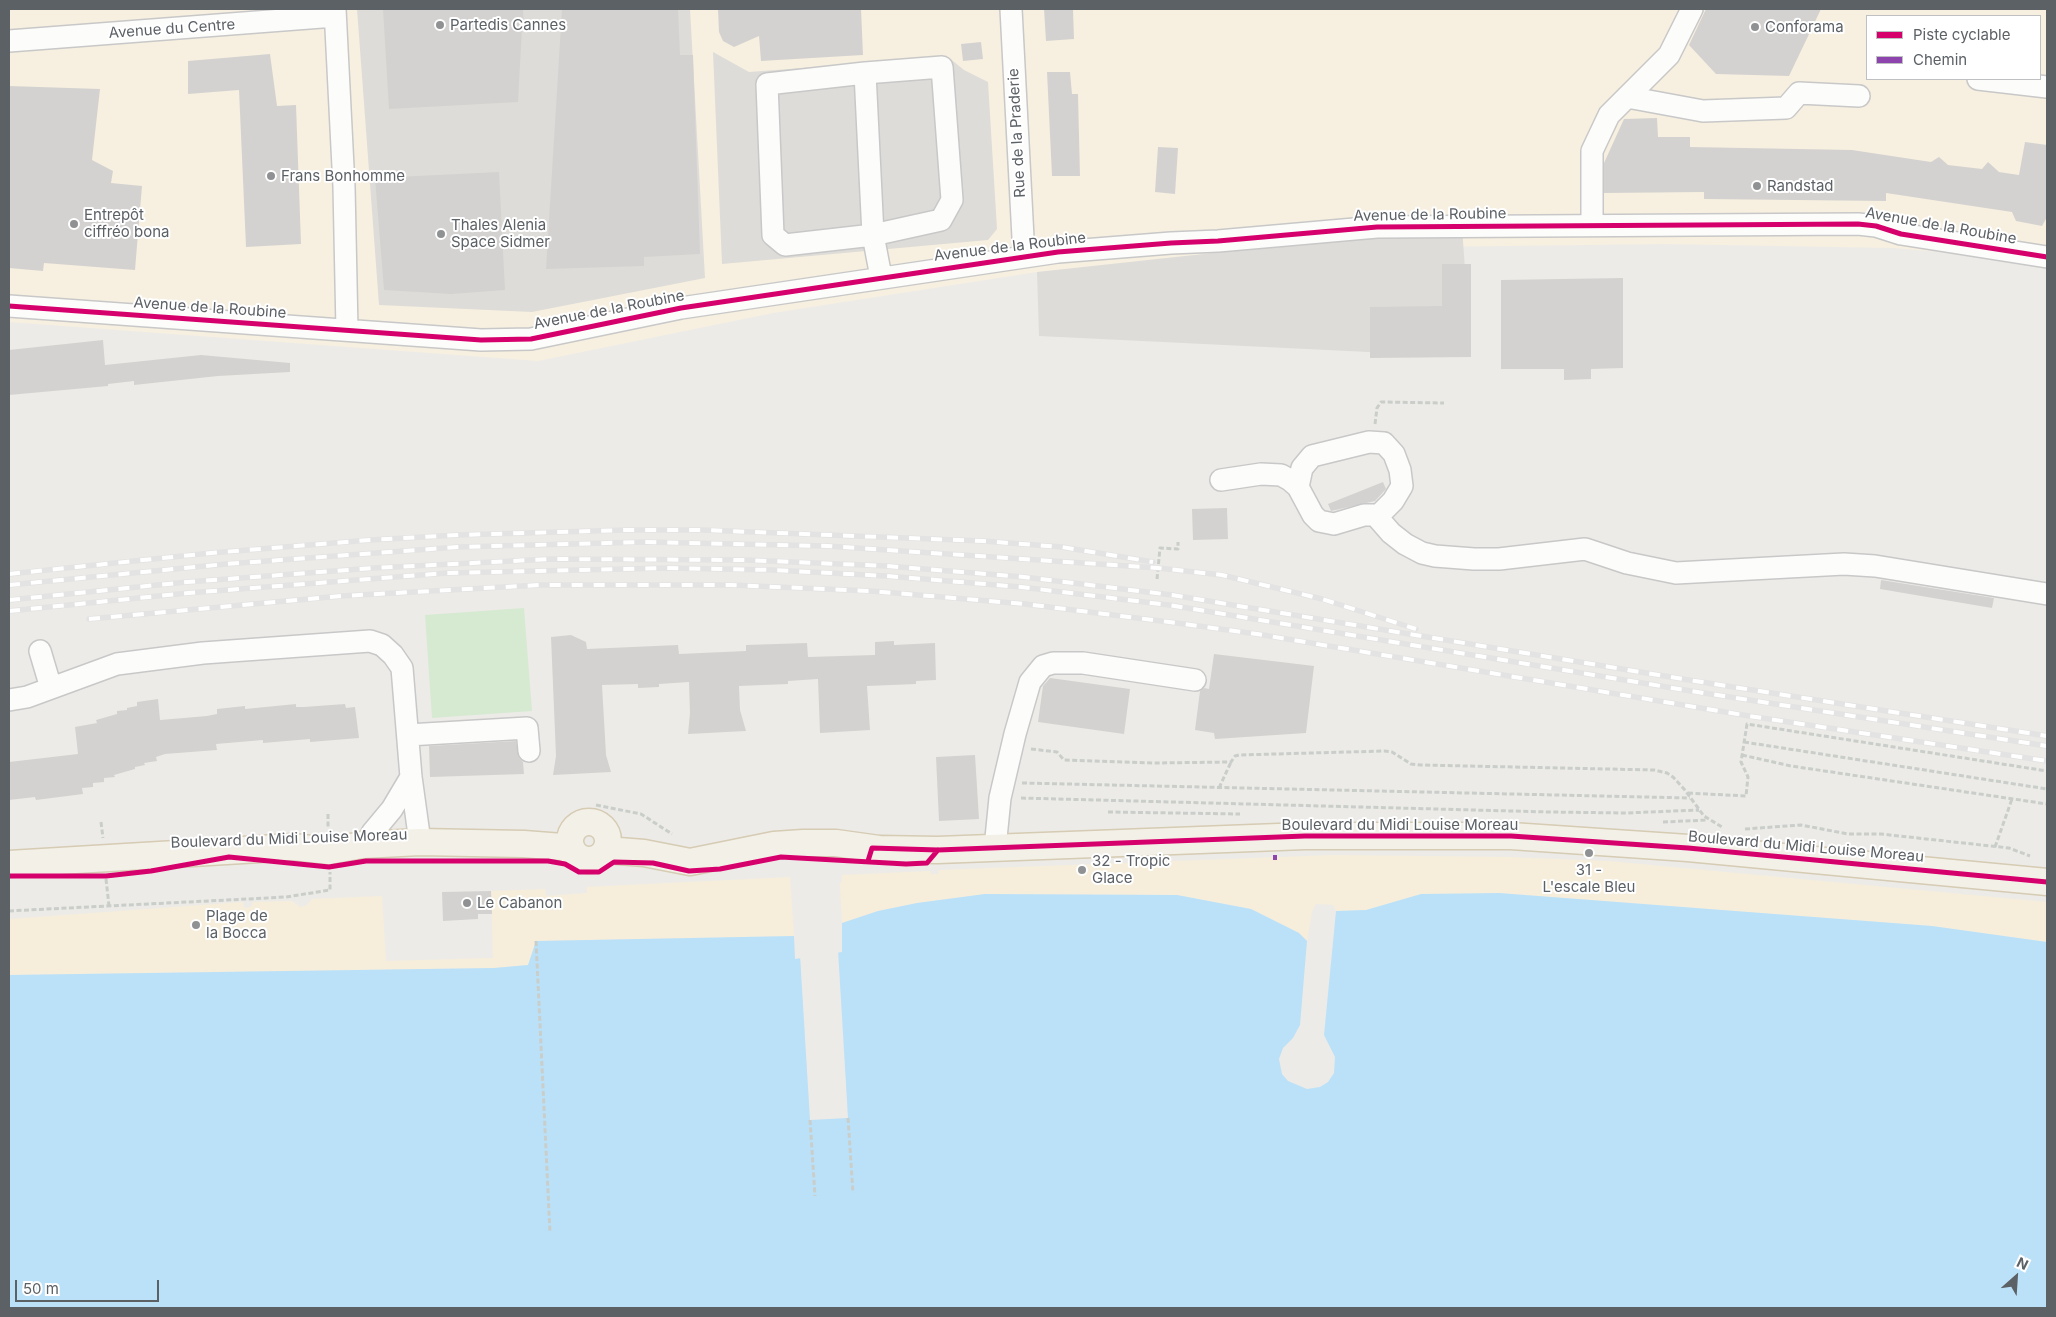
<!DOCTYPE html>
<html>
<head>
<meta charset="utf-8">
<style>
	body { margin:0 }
	#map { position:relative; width:2056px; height:1317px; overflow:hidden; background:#edebe7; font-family:Inter,sans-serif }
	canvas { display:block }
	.frame { position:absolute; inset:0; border:10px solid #5c6166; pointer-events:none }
	.legend { position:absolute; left:1866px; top:15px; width:175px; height:65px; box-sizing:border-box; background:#fff; border:1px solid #bec0c2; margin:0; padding:6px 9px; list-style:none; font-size:15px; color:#5c6166 }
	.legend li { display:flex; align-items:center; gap:10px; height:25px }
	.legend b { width:25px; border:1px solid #bec0c2 }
	.north { position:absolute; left:1991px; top:1252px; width:50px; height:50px; -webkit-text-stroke:4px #fff; paint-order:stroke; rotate:26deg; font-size:14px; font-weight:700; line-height:20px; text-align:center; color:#5c6166 }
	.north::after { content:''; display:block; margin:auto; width:18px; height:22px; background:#5c6166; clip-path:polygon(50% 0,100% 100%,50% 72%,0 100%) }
	.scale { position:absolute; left:15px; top:1280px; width:144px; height:22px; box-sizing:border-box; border:2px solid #5c6166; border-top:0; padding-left:6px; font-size:15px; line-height:18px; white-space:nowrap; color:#5c6166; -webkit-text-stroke:4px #fff; paint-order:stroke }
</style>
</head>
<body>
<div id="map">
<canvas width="2056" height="1317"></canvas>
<div class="frame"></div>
<ul class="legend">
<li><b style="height:6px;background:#d6006c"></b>Piste cyclable</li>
<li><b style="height:6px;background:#8e44ad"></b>Chemin</li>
</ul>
<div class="north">N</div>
<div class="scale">50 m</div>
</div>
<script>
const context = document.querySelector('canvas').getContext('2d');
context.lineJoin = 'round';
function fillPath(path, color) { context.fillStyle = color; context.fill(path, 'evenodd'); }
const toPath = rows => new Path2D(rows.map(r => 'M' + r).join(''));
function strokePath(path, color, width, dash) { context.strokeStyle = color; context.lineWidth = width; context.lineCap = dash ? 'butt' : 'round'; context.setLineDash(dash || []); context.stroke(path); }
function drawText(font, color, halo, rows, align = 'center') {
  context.font = font + ' Inter,sans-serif'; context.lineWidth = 4; context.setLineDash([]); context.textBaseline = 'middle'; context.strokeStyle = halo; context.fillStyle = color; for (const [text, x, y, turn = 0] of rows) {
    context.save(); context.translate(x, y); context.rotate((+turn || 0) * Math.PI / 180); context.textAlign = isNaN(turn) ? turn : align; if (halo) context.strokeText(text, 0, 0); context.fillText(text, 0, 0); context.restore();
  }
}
const commercial = toPath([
	[9,9,2047,9,2047,261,1893,248,1663,244,1347,248,1037,272,773,313,538,361,9,322],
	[1867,16,2040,16,2040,79,1867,79]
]);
const industrial = toPath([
	[357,9,690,9,705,278,532,312,379,305],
	[713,52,749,72,948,57,964,70,988,82,997,229,988,240,722,264],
	[1462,226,1471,357,1039,336,1037,272]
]);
const green = toPath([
	[524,608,532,711,432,718,425,615]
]);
const sand = toPath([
	[1333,855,1508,857,1608,861,2047,902,2047,942,1932,926,1499,893,1392,903,1366,910,1336,911,1333,905,1316,904,1312,911,1307,941,1299,933,1251,909,1177,895,985,894,917,903,878,911,842,923,840,883,842,882,842,875,930,871,931,874,938,874,939,870],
	[790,877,794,936,536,941,528,965,494,968,9,975,9,919,243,902,244,908,251,907,253,902,292,901,300,907,307,905,312,899,382,896,386,961,493,958,491,891,545,889,546,896,587,893,587,887]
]);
const water = toPath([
	[1499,893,1932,926,2047,942,2047,1308,9,1308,9,975,494,968,528,965,536,941,794,936,795,959,842,952,842,923,878,911,917,903,985,894,1177,895,1251,909,1299,933,1307,941,1300,1025,1293,1038,1283,1048,1279,1059,1282,1074,1288,1081,1307,1089,1320,1087,1328,1082,1334,1073,1335,1057,1324,1035,1336,911,1366,910,1421,894]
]);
const pier = toPath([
	[838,950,848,1118,810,1120,800,955]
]);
const building = toPath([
	[383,9,523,9,524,27,522,28,518,102,389,109],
	[562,9,678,9,680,55,693,55,700,254,644,257,644,266,546,269],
	[718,9,861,9,863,55,761,61,759,36,734,47,723,41,719,32],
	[1044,9,1073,9,1074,39,1046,41],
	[1706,9,1821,9,1789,76,1716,74,1689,45],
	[981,42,983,59,963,61,961,44],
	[270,54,277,106,296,105,301,244,246,247,239,90,188,94,188,61],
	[1047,72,1070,72,1072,94,1078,94,1080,176,1052,176],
	[9,86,100,89,92,160,113,171,111,183,142,186,135,270,44,263,43,271,9,268],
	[1657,118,1658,137,1690,137,1690,147,1852,150,1931,162,1939,157,1948,165,1982,169,1988,162,1999,172,2019,175,2025,142,2047,145,2047,217,2042,226,2016,221,2012,212,1886,193,1886,201,1704,199,1704,192,1604,193,1604,163,1624,119],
	[1158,147,1178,148,1175,194,1155,192],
	[499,172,505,290,451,294,384,290,375,178],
	[1442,264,1471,264,1471,357,1370,358,1370,307,1442,306],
	[1623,278,1623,368,1591,369,1591,379,1564,380,1564,369,1501,369,1501,280],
	[103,340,105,365,201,355,290,363,290,372,218,376,134,385,134,381,108,384,108,386,9,395,9,350],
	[1383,482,1386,489,1375,501,1331,511,1328,504],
	[1227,508,1228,539,1193,540,1192,509],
	[1881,580,1994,598,1992,608,1880,589],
	[571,635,586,642,587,649,678,645,679,654,746,651,746,645,807,643,808,657,875,655,875,642,894,641,894,645,935,643,936,680,916,681,916,684,867,686,870,730,820,733,818,679,788,681,788,684,739,686,740,710,746,731,688,734,690,713,689,682,659,684,659,687,638,688,638,684,602,685,606,755,611,772,553,775,556,756,551,637],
	[1214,654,1314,666,1306,733,1215,739,1214,733,1195,730,1200,691,1204,688,1209,689],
	[1050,678,1130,689,1124,734,1038,722,1043,686],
	[158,699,160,720,207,716,217,714,217,709,245,706,245,709,296,704,296,707,304,707,345,704,346,708,355,707,359,738,310,742,310,739,263,743,263,740,216,744,217,750,165,754,156,757,157,761,144,763,145,765,135,767,135,769,114,775,115,777,104,778,104,782,93,783,93,787,82,788,83,794,36,800,35,797,9,800,9,762,78,754,75,727,97,723,96,720,117,714,117,711,127,710,127,708,137,706,137,702],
	[516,741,519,758,523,762,524,774,430,777,429,746],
	[975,755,979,819,939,821,936,757],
	[491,891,492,914,478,914,478,919,443,921,442,892]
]);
const path = toPath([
	[1375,424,1377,408,1381,402,1444,403],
	[1157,579,1160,548,1178,549,1178,542],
	[1744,742,2047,789],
	[1031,749,1057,752,1064,760,1155,763,1231,762,1235,756,1239,755,1384,751,1392,752,1411,764,1421,765,1654,770,1667,773,1673,777,1684,789,1704,816,1722,827],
	[1742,755,1791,766,2047,804],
	[1022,783,1690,798],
	[1219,788,1231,762],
	[1688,793,1746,796,1748,777,1741,762,1747,724,2047,771],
	[1021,798,1549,812,1626,813,1699,810],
	[596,805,641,814,672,834],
	[1108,812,1240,814],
	[328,814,328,828],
	[101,822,103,838],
	[1663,822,1707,820],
	[1745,829,1801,825,1848,834,1881,834,2009,848,2030,856],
	[1995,847,2012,799],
	[106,879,109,906],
	[9,911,286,897,330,890,330,872],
	[536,941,550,1233],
	[848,1118,853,1193],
	[810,1120,815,1196]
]);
const minor = toPath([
	[335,9,344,187,347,330],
	[1011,9,1024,257],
	[9,41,335,16],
	[865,73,942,67,952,200,941,220,873,235,785,245,773,235,767,84,865,73,873,235,881,277],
	[1978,79,2047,87],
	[1627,97,1703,111,1786,108,1799,93,1859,96],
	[1592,225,1592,151,1609,115,1669,55,1692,9],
	[9,306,481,340,531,339,681,308,1058,252,1171,243,1218,241,1377,227,1858,224,1876,226,1901,234,2047,257],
	[1221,480,1261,474,1281,475,1290,480,1298,487,1313,515,1319,521,1334,524,1364,515,1373,515,1377,517,1391,533,1405,544,1422,553,1435,556,1474,559,1499,559,1585,549,1627,563,1676,573,1844,564,1875,566,2047,594],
	[1298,487,1302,468,1312,456,1369,442,1384,443,1394,454,1400,470,1402,486,1393,501,1377,517],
	[40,651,51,688],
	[9,700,27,697,117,664,203,653,370,641,382,645,393,655,402,668,411,777,420,842],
	[408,735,527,728,529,751],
	[372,833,392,809,411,777],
	[995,848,1000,798,1015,734,1030,682,1043,666,1053,663,1083,663,1195,680]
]);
const major = toPath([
	'570 841a19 19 0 1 1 38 0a19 19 0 1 1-38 0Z',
	[606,850,644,853,690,862,774,845,803,843,836,843,879,849,938,850,1305,836,1511,836,1688,848,2047,882],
	[9,864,293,847,329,851,362,845,420,842,524,844,562,847,572,851]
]);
const rail = toPath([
	[9,574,211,553,370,540,458,535,626,530,702,530,983,541,1062,547,1153,562],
	[9,585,226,564,458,547,644,542,827,546,1158,568,1222,575,1322,599,1416,629],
	[9,600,187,582,374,568,551,559,745,560,887,566,1024,577,1172,595,1695,681,2047,736],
	[9,611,188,593,447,573,667,568,773,570,887,576,1021,587,1169,605,1691,691,2047,746],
	[89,619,341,596,540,585,731,585,871,591,1025,604,1169,622,1257,634,1749,716,2047,761]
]);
const quiet = toPath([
	[1275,855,1275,860]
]);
const cycleway = toPath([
	[9,306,481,340,531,339,681,308,1058,252,1171,243,1218,241,1377,227,1858,224,1876,226,1901,234,2047,257],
	[868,861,872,848,938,850,1305,836,1511,836,1688,848,2047,882],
	[9,876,106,876,151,871,229,857,329,867,366,861,548,861,565,864,579,872,599,872,614,862,653,863,689,871,720,869,781,857,906,864,927,863,938,850]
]);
const markers = [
	[440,25,5,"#8f9193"],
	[1755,27,5,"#8f9193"],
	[271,176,5,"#8f9193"],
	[1757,186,5,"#8f9193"],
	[74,224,5,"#8f9193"],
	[441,234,5,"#8f9193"],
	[1589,853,5,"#8f9193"],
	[1082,870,5,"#8f9193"],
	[467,903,5,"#8f9193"],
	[196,925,5,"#8f9193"]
];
const poiNames = [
	["Partedis Cannes",450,25],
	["Conforama",1765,27],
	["Frans Bonhomme",281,176],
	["Randstad",1767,186],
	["Entrepôt",84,215],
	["ciffréo bona",84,232],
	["Thales Alenia",451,225],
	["Space Sidmer",451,242],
	["32 - Tropic",1092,861],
	["Glace",1092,878],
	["31 -",1589,870,"center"],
	["L'escale Bleu",1589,887,"center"],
	["Le Cabanon",477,903],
	["Plage de",206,916],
	["la Bocca",206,933]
];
const streetNames = [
	["Avenue du Centre",172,29,-4],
	["Rue de la Praderie",1017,133,-93],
	["Avenue de la Roubine",1430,215,-1],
	["Avenue de la Roubine",1941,226,10],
	["Avenue de la Roubine",1010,247,-7],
	["Avenue de la Roubine",210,308,4],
	["Avenue de la Roubine",609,310,-11],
	["Boulevard du Midi Louise Moreau",1400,825],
	["Boulevard du Midi Louise Moreau",289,839,-2],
	["Boulevard du Midi Louise Moreau",1806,847,5]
];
fillPath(commercial, '#f7f0e0');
fillPath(industrial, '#dedcd8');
fillPath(green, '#d5ead1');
fillPath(sand, '#f6eedb');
fillPath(water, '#bbe1f8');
fillPath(pier, '#edebe7');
fillPath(building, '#d4d2d0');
strokePath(minor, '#c8c8c8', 24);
strokePath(major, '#d6cbb3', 29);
strokePath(path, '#c9ceca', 3, [5, 2.5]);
strokePath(minor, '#fcfcfb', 21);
strokePath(major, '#f3f0e8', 26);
strokePath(rail, '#e3e3e3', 5.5);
strokePath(rail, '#fff', 4, [11]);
strokePath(quiet, '#8e44ad', 4, [8, 4]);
strokePath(cycleway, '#d6006c', 5);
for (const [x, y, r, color] of markers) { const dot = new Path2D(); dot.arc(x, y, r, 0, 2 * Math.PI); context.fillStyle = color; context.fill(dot); strokePath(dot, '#fff', 2); }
drawText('15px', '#5c6166', '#fff', poiNames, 'left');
drawText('15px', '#5c6166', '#fff', streetNames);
</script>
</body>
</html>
